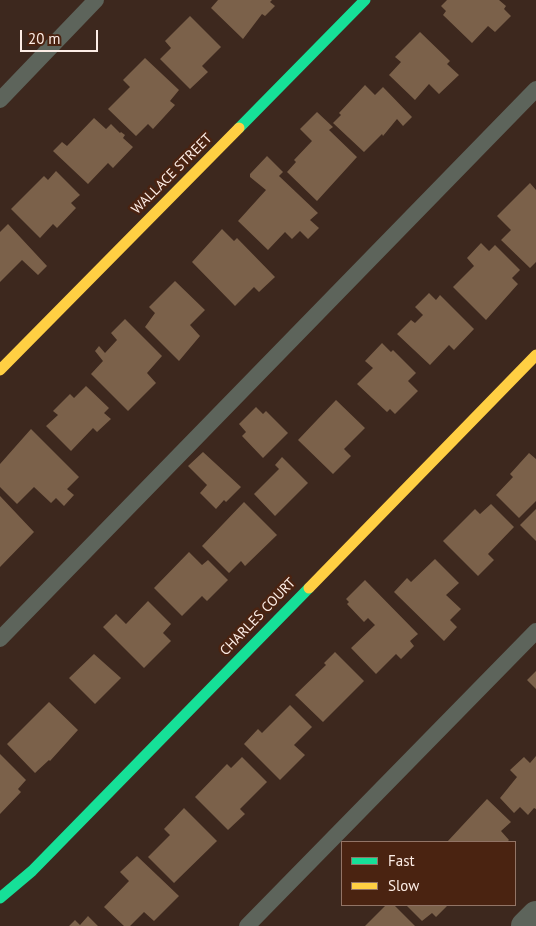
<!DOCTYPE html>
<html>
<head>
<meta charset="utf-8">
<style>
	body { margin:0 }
	#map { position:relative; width:536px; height:926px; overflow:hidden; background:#3d281e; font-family:"PT Sans",sans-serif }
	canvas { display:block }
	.legend { position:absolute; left:341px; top:841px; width:175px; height:65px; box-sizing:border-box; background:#4a2311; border:1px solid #927466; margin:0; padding:6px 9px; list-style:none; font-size:15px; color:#fdede6 }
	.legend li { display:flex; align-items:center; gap:10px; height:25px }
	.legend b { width:25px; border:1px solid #927466 }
	.scale { position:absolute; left:20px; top:30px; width:78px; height:22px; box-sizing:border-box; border:2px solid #fdede6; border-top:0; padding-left:6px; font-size:15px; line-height:18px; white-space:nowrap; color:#fdede6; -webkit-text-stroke:4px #4a2311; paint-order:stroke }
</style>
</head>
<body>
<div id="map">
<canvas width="536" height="926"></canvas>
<ul class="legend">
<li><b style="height:6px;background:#16e098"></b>Fast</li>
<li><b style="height:6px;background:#ffcf43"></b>Slow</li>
</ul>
<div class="scale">20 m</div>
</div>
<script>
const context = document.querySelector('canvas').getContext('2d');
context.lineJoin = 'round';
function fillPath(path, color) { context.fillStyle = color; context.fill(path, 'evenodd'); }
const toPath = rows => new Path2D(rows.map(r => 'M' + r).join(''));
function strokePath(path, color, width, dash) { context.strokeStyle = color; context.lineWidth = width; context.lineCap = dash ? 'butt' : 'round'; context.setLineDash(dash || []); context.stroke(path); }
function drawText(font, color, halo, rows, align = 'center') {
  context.font = font + ' "PT Sans",sans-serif'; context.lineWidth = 5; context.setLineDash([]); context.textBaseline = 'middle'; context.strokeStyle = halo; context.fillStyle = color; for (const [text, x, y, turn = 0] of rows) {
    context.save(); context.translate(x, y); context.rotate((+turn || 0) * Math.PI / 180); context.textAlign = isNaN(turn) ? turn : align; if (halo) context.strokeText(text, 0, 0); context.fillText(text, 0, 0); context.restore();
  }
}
const building = toPath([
	[218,0,272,0,270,2,275,6,265,16,262,14,243,39,211,8],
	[447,0,499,0,506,6,504,9,511,16,495,32,488,26,472,43,443,15,446,11,441,6],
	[190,16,221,47,202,66,208,72,190,89,160,59,171,48,165,41],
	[420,32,450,61,447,64,459,75,439,94,429,84,415,100,389,75,401,62,395,57],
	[145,58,179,90,170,101,175,105,153,129,148,124,136,136,108,109,130,87,123,80],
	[365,85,375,95,383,87,412,117,403,126,397,119,383,136,382,134,364,152,333,123,341,115,339,113],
	[317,112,333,127,329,130,357,157,317,201,287,172,296,162,294,160,312,141,300,129],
	[94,118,106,129,111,124,120,133,121,132,125,135,123,138,133,147,113,168,108,163,88,184,53,151,62,142,67,146],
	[267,156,283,172,279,176,318,213,310,220,319,228,308,239,300,231,292,239,285,232,268,250,238,221,266,190,250,177,250,174],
	[56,171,80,195,71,203,76,208,57,228,53,224,40,238,11,209,44,176,48,180],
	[530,183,536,190,536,262,530,268,501,240,511,230,497,216],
	[8,224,47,266,38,275,22,260,0,282,0,232],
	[222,229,234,241,237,238,275,277,259,292,254,287,235,306,192,262],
	[481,243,489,251,495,245,520,270,512,278,518,284,486,320,453,287,474,266,467,258],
	[175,281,205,310,190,325,200,336,179,361,145,327,155,313,149,307],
	[429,293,436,300,440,295,474,329,454,350,449,345,430,365,397,334,411,320,415,323,423,315,415,307],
	[125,319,162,356,147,373,156,383,128,411,91,374,103,361,95,351,99,346,105,353,117,340,111,333],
	[382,343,391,352,393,350,416,373,408,381,418,391,395,414,390,409,387,412,357,384,373,368,365,361],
	[86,386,109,408,104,413,111,419,97,432,93,428,71,451,46,426,58,415,53,411,70,394,74,398],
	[336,400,365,428,344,449,351,456,333,474,298,440],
	[256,407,263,414,266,411,288,433,263,458,242,436,246,432,239,424],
	[31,429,79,477,67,489,74,495,64,506,56,498,51,503,34,487,17,504,0,487,0,464],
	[203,452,241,487,226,502,224,500,216,509,200,493,207,485,188,466],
	[529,453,536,459,536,501,519,518,496,495,513,477,510,474],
	[282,457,308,483,275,516,254,494,279,469,275,465],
	[0,496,34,532,0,567],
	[244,502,277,535,245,566,241,561,229,573,202,546],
	[491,504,514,527,488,554,494,560,478,576,443,541,475,509,480,514],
	[536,509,536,541,520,525],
	[189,552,202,565,208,560,228,580,207,601,202,596,182,616,154,588],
	[435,559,459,583,446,595,461,609,450,620,457,627,444,641,394,592,407,578,411,582],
	[365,580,418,634,410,641,414,646,401,659,396,654,376,674,351,648,375,625,368,618,364,622,347,604,349,602,346,599],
	[148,601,171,624,163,633,171,641,144,668,103,627,116,614,126,624],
	[335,652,364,681,323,722,295,695,326,665,324,663],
	[94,654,121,678,95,704,69,678],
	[536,671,536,689,527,680],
	[49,702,78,730,50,761,49,760,35,773,7,744],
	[290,705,312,727,294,745,305,755,280,780,244,744,258,729,262,733],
	[0,754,26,780,18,789,21,792,0,814],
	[536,756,536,809,534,808,528,815,520,807,514,813,500,798,517,777,510,770,524,757,530,763],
	[242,757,267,782,240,809,245,814,228,830,195,797,227,764,231,768],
	[487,799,511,822,501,831,509,840,507,842,447,842],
	[184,808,217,841,174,883,148,857,170,835,164,829],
	[137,856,179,896,154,921,144,912,130,926,124,926,104,907,129,881,120,872],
	[386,905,394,905,415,926,365,926],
	[406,905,446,905,447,906,436,917,432,913,422,921],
	[88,916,98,926,69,926,75,920,80,925]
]);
const lane = toPath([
	[0,100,96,0],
	[0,639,536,89],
	[247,926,536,631]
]);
const street = toPath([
	[525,926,536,915]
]);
const fast = toPath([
	[239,128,365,0],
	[0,898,32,871,309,588]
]);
const slow = toPath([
	[0,370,239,128],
	[309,588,536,355]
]);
const streetNames = [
	["WALLACE STREET",172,174,-45],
	["CHARLES COURT",258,617,-46]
];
fillPath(building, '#7b614a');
strokePath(lane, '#5d645b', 16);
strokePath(street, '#5d645b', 28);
strokePath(fast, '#16e098', 11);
strokePath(slow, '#ffcf43', 11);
drawText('14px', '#fdede6', '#4a2311', streetNames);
</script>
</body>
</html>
